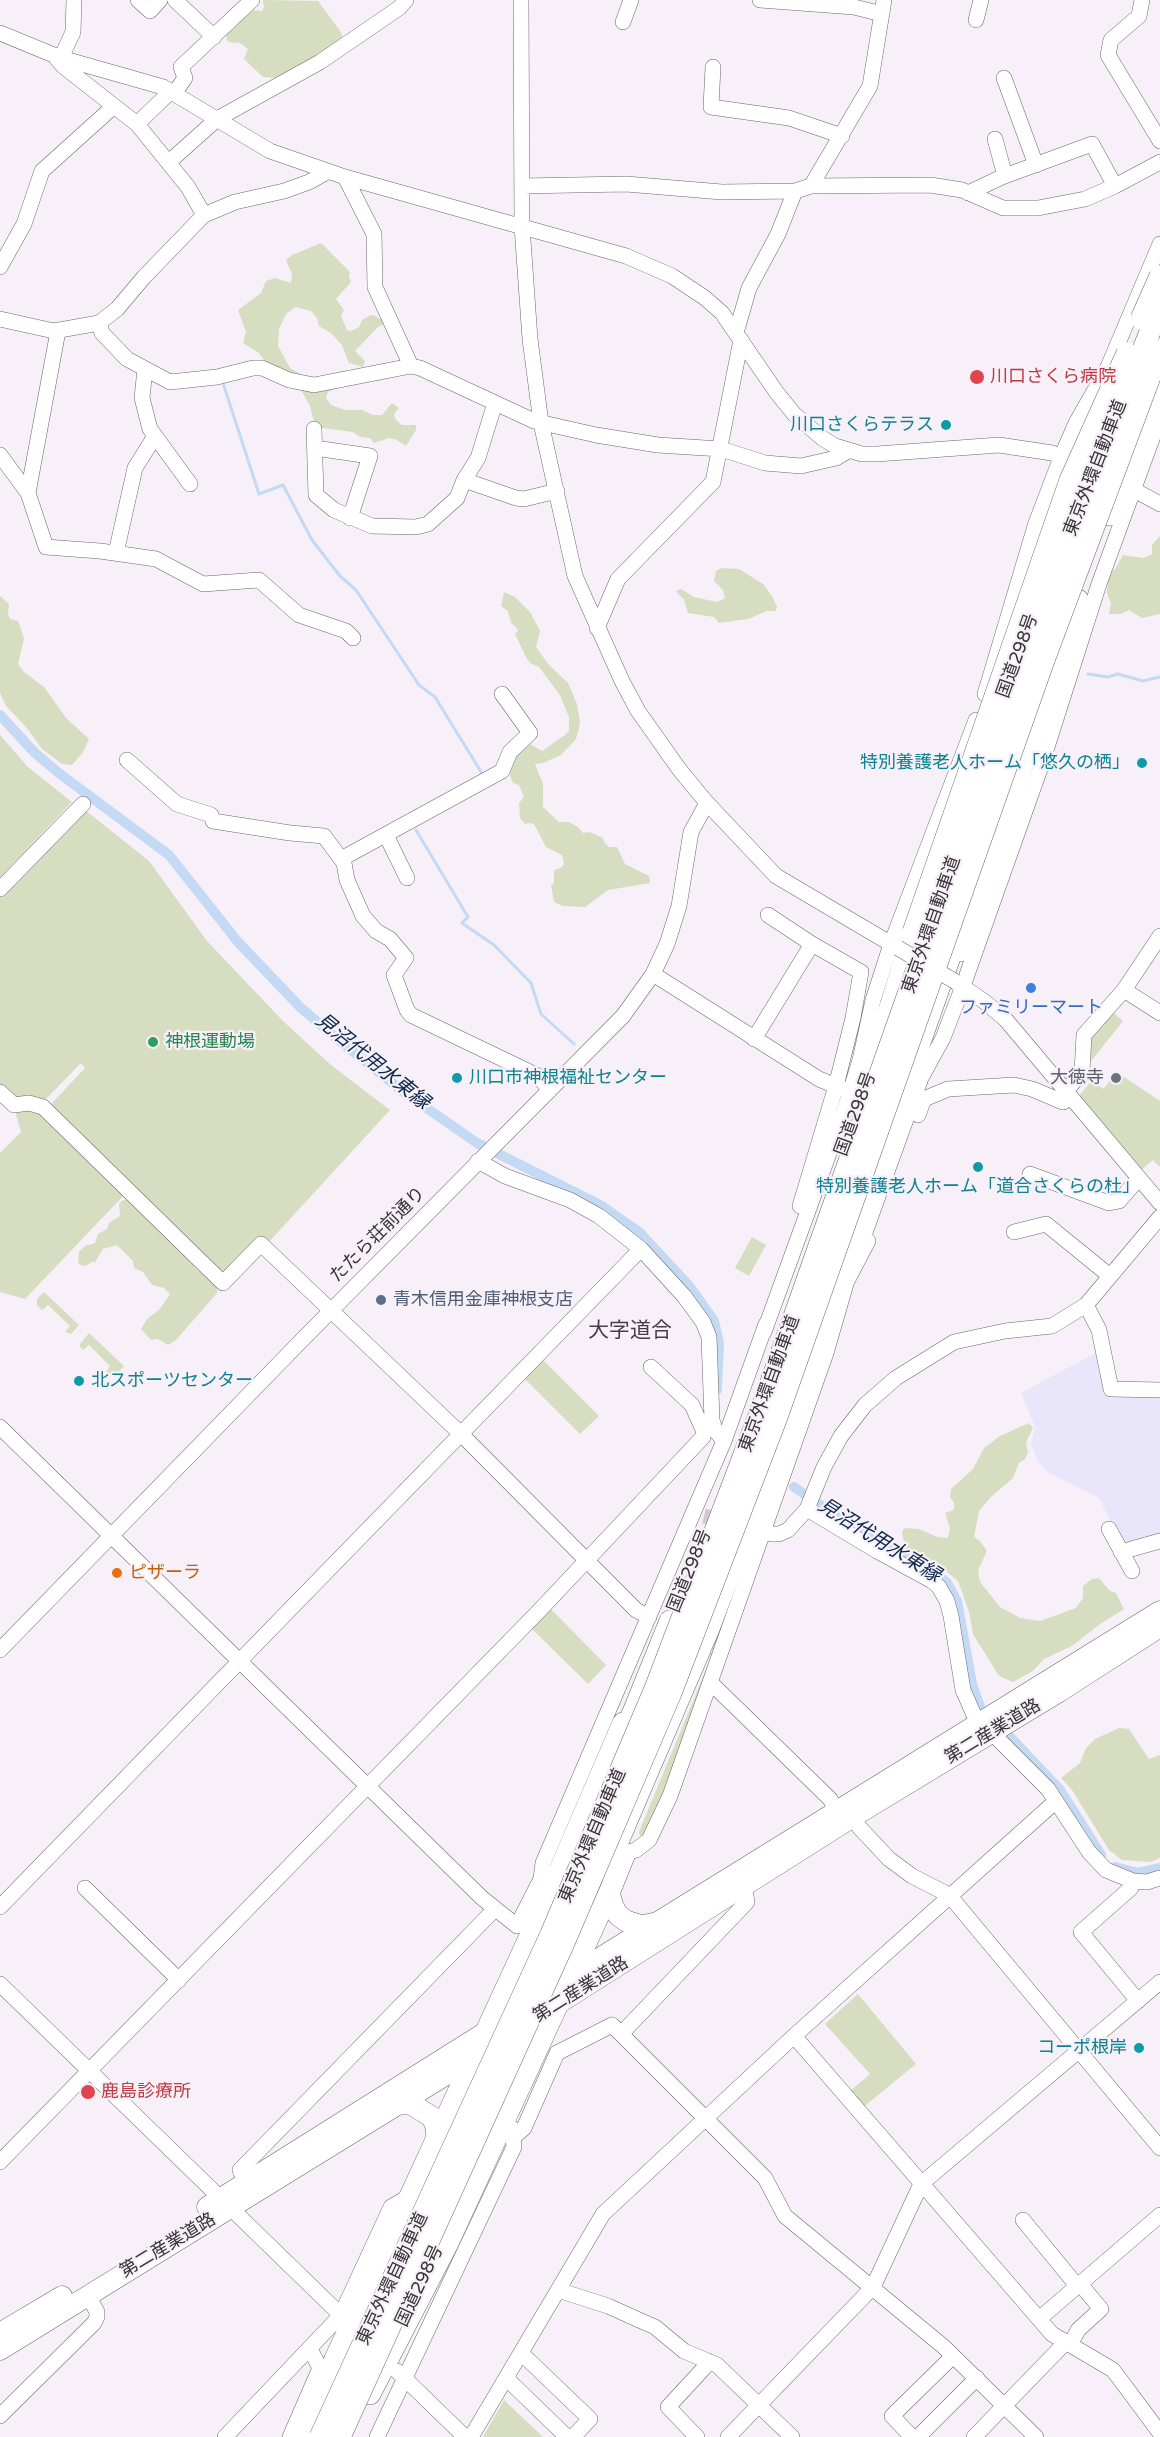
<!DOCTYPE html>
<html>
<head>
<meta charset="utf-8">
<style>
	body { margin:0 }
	canvas { display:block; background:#f7f0f8 }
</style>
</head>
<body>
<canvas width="1160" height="2437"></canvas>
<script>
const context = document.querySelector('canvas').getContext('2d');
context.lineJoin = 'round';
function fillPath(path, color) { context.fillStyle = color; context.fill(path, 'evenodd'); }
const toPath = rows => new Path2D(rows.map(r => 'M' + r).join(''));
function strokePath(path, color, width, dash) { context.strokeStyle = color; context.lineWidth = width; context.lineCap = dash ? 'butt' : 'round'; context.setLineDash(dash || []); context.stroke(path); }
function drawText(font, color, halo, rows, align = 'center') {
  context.font = font + ' "Varela Round","Noto Sans JP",sans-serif'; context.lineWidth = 4.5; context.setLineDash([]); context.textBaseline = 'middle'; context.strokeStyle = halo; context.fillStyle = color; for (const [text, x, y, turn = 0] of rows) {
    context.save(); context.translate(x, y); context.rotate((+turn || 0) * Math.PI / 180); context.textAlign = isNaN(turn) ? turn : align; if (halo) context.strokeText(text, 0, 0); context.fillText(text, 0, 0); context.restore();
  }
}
const industrial = toPath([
	[1097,1352,1104,1392,1106,1394,1160,1394,1160,1537,1124,1548,1099,1498,1047,1472,1037,1460,1031,1444,1035,1427,1021,1393]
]);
const green = toPath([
	[263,0,318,1,341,32,343,40,277,78,263,77,244,59,248,49,240,43,228,42,225,33,251,10,262,11,264,7],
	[321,243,350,272,349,277,351,282,336,299,344,310,341,316,347,330,351,331,359,327,362,320,371,315,376,316,386,323,378,327,355,351,365,361,363,367,349,363,342,345,331,333,319,326,317,318,311,311,295,307,286,314,279,329,278,346,290,368,304,376,317,378,337,388,328,392,326,398,331,405,345,410,362,410,373,415,382,415,392,403,399,408,394,414,396,420,402,425,416,425,416,430,406,446,397,440,389,438,374,443,370,438,360,437,353,432,315,427,310,406,300,388,268,365,259,353,243,343,246,332,238,310,261,293,266,281,275,278,291,283,292,274,286,260,292,255],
	[1160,536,1160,614,1142,618,1129,610,1121,614,1109,614,1111,604,1107,593,1108,575,1115,569,1123,555,1143,558,1152,554,1152,545],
	[722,568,739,569,763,584,772,596,777,607,775,611,767,611,748,619,719,623,714,617,688,613,684,600,676,591,681,589,694,597,717,602,725,598,723,590,714,581,716,571],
	[504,592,515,597,530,612,540,631,536,647,549,665,568,683,577,704,580,723,576,739,561,755,543,763,535,764,543,784,543,807,559,822,569,822,578,827,583,833,590,832,603,838,604,842,609,847,617,847,625,864,649,876,650,883,608,890,585,907,563,906,554,902,551,885,554,883,554,870,561,868,564,864,562,855,546,847,534,824,529,823,525,824,520,818,519,803,524,797,519,785,513,783,508,771,513,756,530,744,542,751,565,735,569,731,569,717,560,695,539,667,530,663,526,657,515,634,518,631,517,628,511,623,508,611,501,606],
	[0,596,9,604,8,614,10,619,18,621,24,638,18,664,24,672,44,687,67,719,89,739,83,752,72,765,62,764,42,749,26,727,6,706,0,693],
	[0,735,28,767,72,802,0,877],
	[85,810,149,861,207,941,283,1021,331,1065,390,1110,267,1244,228,1271,220,1272,54,1110,52,1103,85,1068,81,1063,44,1101,11,1098,0,1088,0,896],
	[1110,1010,1123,1021,1092,1060,1088,1057,1091,1032],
	[1113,1077,1124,1077,1160,1101,1160,1167,1153,1160,1140,1171,1079,1096,1092,1080,1103,1089],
	[36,1108,125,1194,25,1299,0,1292,0,1153,21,1132,15,1111],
	[130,1199,189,1258,197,1270,217,1283,217,1293,176,1340,168,1345,158,1339,151,1340,141,1329,147,1319,160,1309,170,1294,164,1288,152,1285,143,1272,134,1268,133,1261,117,1245,103,1249,95,1262,91,1262,88,1265,83,1266,78,1263,79,1252,85,1246,95,1243,98,1234,107,1229,109,1223,120,1216,119,1204,123,1200],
	[752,1237,766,1245,749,1276,735,1268],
	[44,1292,79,1325,71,1334,65,1332,70,1326,48,1305,42,1310,37,1305,37,1299],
	[89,1333,124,1366,115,1376,106,1372,110,1366,89,1345,83,1350,80,1347,80,1344],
	[542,1359,599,1416,580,1434,524,1378],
	[1029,1423,1033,1428,1026,1442,1028,1452,1025,1459,1019,1463,1013,1478,991,1497,979,1511,974,1537,980,1541,987,1551,978,1570,980,1582,1000,1607,1020,1618,1040,1621,1076,1608,1083,1598,1083,1586,1092,1579,1099,1578,1110,1591,1116,1593,1124,1609,1100,1624,1072,1646,1044,1659,1033,1671,1013,1682,999,1676,973,1634,969,1612,958,1581,937,1564,906,1549,902,1533,904,1528,919,1529,937,1537,948,1538,950,1528,945,1513,954,1510,954,1503,950,1497,951,1489,973,1469,984,1448,1000,1436],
	[752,1536,674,1774,647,1832,640,1836,639,1832,707,1667,741,1559],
	[549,1607,606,1665,588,1684,530,1627],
	[1119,1728,1129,1729,1149,1759,1160,1755,1160,1858,1151,1862,1122,1860,1109,1850,1072,1790,1061,1778,1080,1763,1086,1748,1095,1739],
	[858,1994,916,2064,861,2109,848,2093,870,2074,825,2024],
	[504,2400,543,2437,483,2437]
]);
const stream = toPath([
	[222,380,259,494,283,485,312,540,340,576,356,590,419,685,435,697,483,775],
	[1088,674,1108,677,1118,674,1143,681,1160,677],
	[416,830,468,917,462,923,494,945,531,983,541,1014,574,1044]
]);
const canal = toPath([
	[0,715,35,753,60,774,169,855,238,942,300,1007,336,1038,405,1093,477,1143,602,1206,639,1232,690,1287,714,1321,719,1343,717,1390],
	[794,1487,858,1531,938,1575,947,1583,957,1601,972,1684,980,1707],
	[1010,1737,1060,1790,1101,1855],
	[1115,1867,1138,1873,1160,1868]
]);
const minorTunnel = toPath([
	[704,1516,729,1522]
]);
const minor = toPath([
	[138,0,150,11,160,0],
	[175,0,214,37],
	[521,0,522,226,530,339,541,423,575,576,622,681,638,711,679,769,707,803,776,876,898,948],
	[760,0,854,7,882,14],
	[1142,0,1139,16,1111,40,1108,55,1160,141],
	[976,20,981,0],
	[623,22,631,0],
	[0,33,61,58,163,87,270,151,345,177,626,256,672,276,705,298,722,313,777,393,794,414,822,438,835,446,862,454,877,454,999,445,1052,453,1082,464],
	[61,58,73,32,74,0],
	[57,59,63,66,137,124,188,187,204,215],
	[713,67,711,107,789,118,842,136],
	[1004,78,1036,165],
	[175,92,185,78,181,67,252,0],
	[137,124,171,91],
	[995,139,1005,176],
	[169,162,217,119,320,62,399,8,406,0],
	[345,177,374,234,375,287,411,366,420,368,534,421,596,435,658,445,721,449,765,463,801,466,836,458,848,451],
	[522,186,626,184,722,192,795,191,811,186,930,185,962,190,1003,208,1038,208,1085,199,1115,186,1160,162],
	[811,186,870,86,884,0],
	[968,193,1002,177,1092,144,1115,186],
	[0,267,24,224,42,171,113,107],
	[0,319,54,331,99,323,117,309,144,277,204,215,235,202,284,191,309,182,327,172],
	[99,323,102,333,127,359,170,382,217,377,253,368,262,368,289,380,314,385,411,366],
	[736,333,749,288,778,234,795,191],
	[145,369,142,398,150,429,190,484],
	[314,429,316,495,334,510,372,526,416,527,428,524,457,498,464,480,516,498,524,499,557,491],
	[315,448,370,456,350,518],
	[0,455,28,493,46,547,100,551,156,559,203,584,259,580,299,615,346,631,353,638],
	[464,480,478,458,495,403],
	[1125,485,1160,504],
	[28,493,58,331],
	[116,553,135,468,155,436],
	[597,628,618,579,713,482,741,340],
	[985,694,1036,523,1062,455,1076,423,1108,367,1160,244],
	[127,760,177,804,211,815,213,821,290,833,324,836,344,863,347,880,363,916,376,931,390,939,406,958,394,975,407,1010,411,1015,538,1076,550,1090],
	[386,835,407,878],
	[341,859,502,771,510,752,530,733,502,694],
	[0,889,83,804],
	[768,915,812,944,861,972,853,1018,836,1086,800,1206],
	[653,974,819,1079,843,1089],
	[956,982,985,1002,1006,1020,1160,1203],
	[1124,990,1160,1013],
	[754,1039,812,944],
	[1066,1091,1082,1072,1084,1035,1124,990,1160,936],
	[0,1092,14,1105,29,1103,43,1107,223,1283,261,1244,462,1435,636,1610,649,1617],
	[918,1115,924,1099,948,1089,1014,1085,1032,1089,1063,1102,1071,1098],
	[478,1161,505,1176,570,1200,599,1216,641,1249,684,1296,703,1322,709,1337,712,1420,715,1430,724,1441],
	[1030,1174,1109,1203,1119,1201,1139,1178],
	[1014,1232,1046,1224,1110,1276],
	[859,1249,921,1078,943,1038,963,986,1040,769,1099,584,1160,417],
	[847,1281,868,1241],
	[1086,1305,1099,1330,1111,1389,1160,1390],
	[764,1332,844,1112,860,1060,873,1000,891,944,976,720],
	[0,1427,482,1898,517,1926,541,1879],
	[807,1509,824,1467,841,1436,865,1405,896,1378,954,1342,1005,1331,1052,1326,1086,1305,1160,1217],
	[753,1528,772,1534,779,1534,788,1530,807,1509,877,1551,932,1581,939,1587,947,1601,951,1616,963,1690,974,1715,1048,1789,1089,1852,1106,1870,1133,1881,1147,1882,1160,1878],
	[1109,1529,1132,1571],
	[1121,1552,1160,1541],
	[0,1650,300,1342,623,1016,653,974,667,944,679,906,691,832,707,803],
	[711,1683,830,1799,837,1811],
	[853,1817,859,1827,889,1859,912,1876,949,1895,1160,2148],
	[625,1853,636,1850,649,1840,670,1796,826,1353,848,1277],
	[1133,1881,1131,1888,1081,1932,1138,2001],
	[85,1888,179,1980],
	[548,1897,541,1879,543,1863,724,1441,766,1324],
	[0,1907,641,1249],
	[0,1984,347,2321],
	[621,2034,747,1902,744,1886],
	[794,2036,1052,2334,1113,2370,1160,2433],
	[514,2137,524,2128,557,2053,612,2025,765,2178,785,2216,944,2347,1036,2437],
	[0,2162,537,1613,703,1437,704,1432,692,1405,651,1367],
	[245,2182,240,2170,495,1909],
	[1023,2220,1078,2287],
	[558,2290,608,2306,639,2320,655,2327,684,2351,717,2365,792,2437],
	[1039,2319,1160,2215],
	[1070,2345,1078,2330,1101,2309,1081,2285],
	[521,2353,590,2419,573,2437],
	[397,2371,465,2437],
	[506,2378,567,2437],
	[0,2416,94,2323,97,2317,97,2312,88,2295],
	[225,2437,341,2315,391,2207,410,2196],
	[290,2437,320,2368,310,2349],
	[377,2437,514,2147,512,2128],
	[471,2437,603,2214,794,2036,1056,1801],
	[697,2437,668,2407,704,2368,708,2361],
	[728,2437,873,2287,921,2184,1160,1982],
	[912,2437,892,2416,953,2356],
	[918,2437,977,2378],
	[974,2437,1065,2343]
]);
const major = toPath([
	[564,1980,1160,1611],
	[553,2007,853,1817,1059,1692,1160,1627],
	[207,2207,492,2028],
	[0,2333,62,2296],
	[0,2350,480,2054]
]);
const highway = toPath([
	[1109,515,1160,387],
	[960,951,1078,600],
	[870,1072,913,932],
	[623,1737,670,1621],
	[606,1870,708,1631,787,1422,958,934],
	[609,1893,613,1906,618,1915,626,1921,642,1926,656,1923],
	[399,2104,411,2104,432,2117,436,2126,437,2139],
	[370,2394,447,2245,609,1893,624,1856],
	[305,2437,335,2359,548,1897,623,1723]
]);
const minorBridge = toPath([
	[898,948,956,982]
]);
const highwayBridge = toPath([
	[1141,319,1160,276],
	[913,932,1070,480,1127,353],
	[320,2437,550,1936,656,1686,761,1410,1066,547,1160,306],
	[340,2437,564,1943,671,1693,777,1417,1043,663,1160,350]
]);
const markers = [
	[977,377,8,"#e0444e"],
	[946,425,6,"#0f9aa8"],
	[1142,763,6,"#0f9aa8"],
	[1031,988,6,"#3f7fe0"],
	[153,1042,6,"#2e9e5b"],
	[457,1078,6,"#0f9aa8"],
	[1116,1078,6,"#6b7280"],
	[978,1167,6,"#0f9aa8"],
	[381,1300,6,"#5c6f8a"],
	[79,1381,6,"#0f9aa8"],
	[117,1573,6,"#e8710a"],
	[1139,2048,6,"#0f9aa8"],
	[88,2092,8,"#e0444e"]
];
const healthNames = [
	["川口さくら病院",990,377],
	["鹿島診療所",101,2092]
];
const cultureNames = [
	["川口さくらテラス",934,425],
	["特別養護老人ホーム「悠久の栖」",1130,763],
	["川口市神根福祉センター",469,1078,"left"],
	["特別養護老人ホーム「道合さくらの杜」",978,1187,"center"],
	["北スポーツセンター",91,1381,"left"],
	["コーポ根岸",1127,2048]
];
const streetNames = [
	["東京外環自動車道",1096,468,-69],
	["国道298号",1018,656,-70],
	["東京外環自動車道",932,925,-71],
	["国道298号",856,1114,-70],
	["たたら荘前通り",378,1235,-45],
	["東京外環自動車道",770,1384,-70],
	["国道298号",690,1571,-68],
	["第二産業道路",993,1732,-31],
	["東京外環自動車道",593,1836,-67],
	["第二産業道路",581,1990,-32],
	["第二産業道路",168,2246,-31],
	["東京外環自動車道",393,2279,-65],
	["国道298号",420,2286,-65]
];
const shopNames = [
	["ファミリーマート",1031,1008]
];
const leisureNames = [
	["神根運動場",165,1042]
];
const worshipNames = [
	["大徳寺",1104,1078]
];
const serviceNames = [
	["青木信用金庫神根支店",393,1300]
];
const foodNames = [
	["ピザーラ",129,1573]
];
const waterNames = [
	["見沼代用水東縁",372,1062,39],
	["見沼代用水東縁",879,1541,32]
];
const quarterNames = [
	["大字道合",630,1331]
];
fillPath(industrial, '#e9e6fc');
fillPath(green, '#d6ddc0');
strokePath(stream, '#c4d9f4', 3);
strokePath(canal, '#c4d9f4', 10);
strokePath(minorTunnel, '#d0cad1', 15, [15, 8]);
strokePath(minor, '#6b666c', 16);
strokePath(major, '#6b666c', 21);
strokePath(highway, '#6b666c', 22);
strokePath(minor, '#fff', 15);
strokePath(major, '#fff', 20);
strokePath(highway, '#fff', 21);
strokePath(minorBridge, '#6b666c', 16, []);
strokePath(highwayBridge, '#6b666c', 22, []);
strokePath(minorBridge, '#fff', 15);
strokePath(highwayBridge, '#fff', 21);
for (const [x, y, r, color] of markers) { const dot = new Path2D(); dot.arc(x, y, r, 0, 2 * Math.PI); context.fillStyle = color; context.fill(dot); strokePath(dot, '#f7f0f8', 2); }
drawText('18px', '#be3a42', '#f7f0f8', healthNames, 'left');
drawText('18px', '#0d838f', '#f7f0f8', cultureNames, 'right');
drawText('18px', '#363436', '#f7f0f8', streetNames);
drawText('18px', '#366cbe', '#f7f0f8', shopNames);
drawText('18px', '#27864d', '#f7f0f8', leisureNames, 'left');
drawText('18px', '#5b616d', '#f7f0f8', worshipNames, 'right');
drawText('18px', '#4e5e75', '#f7f0f8', serviceNames, 'left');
drawText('18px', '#c56008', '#f7f0f8', foodNames, 'left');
drawText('italic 20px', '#0b294c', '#f7f0f8', waterNames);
drawText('21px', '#464046', '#f7f0f8', quarterNames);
</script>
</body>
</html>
